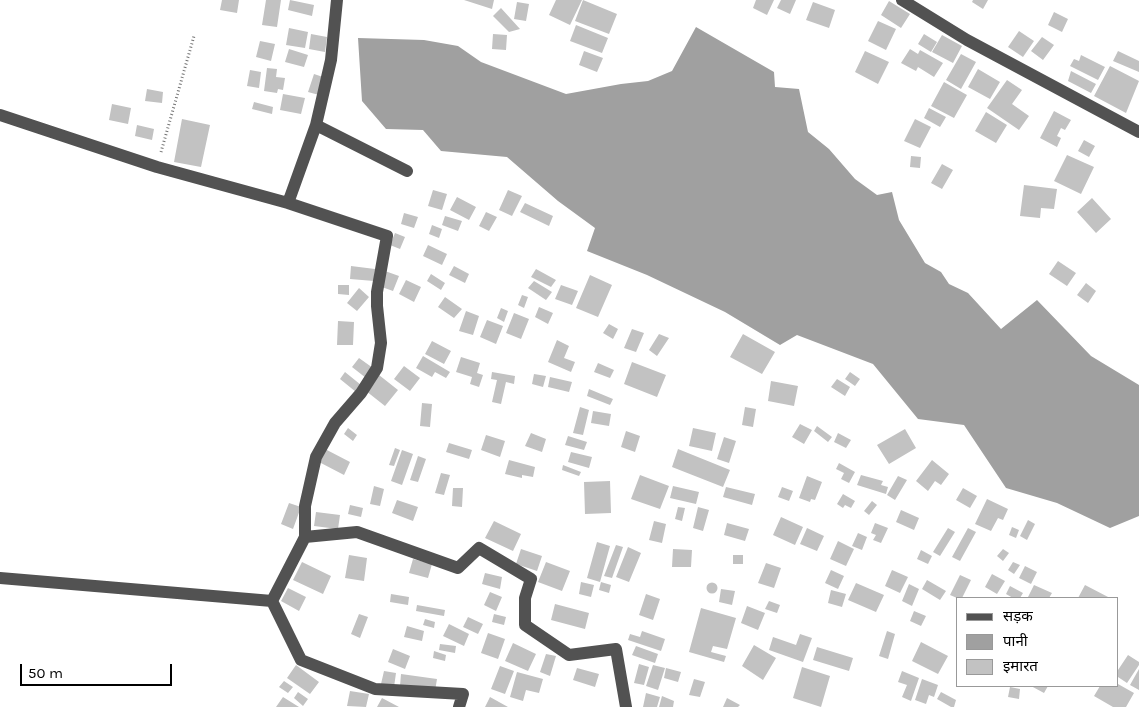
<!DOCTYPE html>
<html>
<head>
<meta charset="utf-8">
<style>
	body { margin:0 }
	#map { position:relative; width:1139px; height:707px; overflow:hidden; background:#fff; font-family:Karla,"Noto Sans Devanagari",sans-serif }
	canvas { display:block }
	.legend { position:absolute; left:956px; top:597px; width:162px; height:90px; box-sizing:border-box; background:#fff; border:1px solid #999; margin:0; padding:6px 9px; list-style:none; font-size:15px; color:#000 }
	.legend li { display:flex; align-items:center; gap:10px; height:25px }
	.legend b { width:25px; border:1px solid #999 }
	.scale { position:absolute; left:20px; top:664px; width:152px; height:22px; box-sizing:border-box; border:2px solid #000; border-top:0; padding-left:6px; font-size:15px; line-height:18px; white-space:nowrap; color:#000; -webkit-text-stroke:4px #fff; paint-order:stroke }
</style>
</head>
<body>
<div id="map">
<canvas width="1139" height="707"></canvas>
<ul class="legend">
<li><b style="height:6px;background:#525252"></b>सड़क</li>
<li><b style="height:14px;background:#a0a0a0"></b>पानी</li>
<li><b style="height:14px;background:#c2c2c2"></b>इमारत</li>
</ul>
<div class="scale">50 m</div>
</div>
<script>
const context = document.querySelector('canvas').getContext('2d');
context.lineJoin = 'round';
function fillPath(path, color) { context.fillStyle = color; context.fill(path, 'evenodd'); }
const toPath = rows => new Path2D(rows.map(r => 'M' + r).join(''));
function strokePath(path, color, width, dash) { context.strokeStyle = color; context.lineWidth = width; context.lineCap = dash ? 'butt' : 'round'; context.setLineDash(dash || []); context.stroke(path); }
const water = toPath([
	[696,27,774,72,775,87,799,89,808,132,829,149,855,179,877,195,892,192,899,220,925,263,941,272,949,284,968,293,1001,329,1037,300,1091,356,1139,385,1139,516,1110,528,1057,503,1006,488,964,425,918,419,873,364,797,335,780,345,725,312,647,275,587,251,595,228,558,201,507,157,441,151,423,130,386,129,362,101,358,38,424,40,458,46,481,62,566,94,621,84,648,81,672,71]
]);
const building = toPath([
	[222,0,239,0,237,13,220,10],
	[266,0,281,0,277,27,262,25],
	[290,0,314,5,312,16,288,10],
	[464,0,494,0,492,9],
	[556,0,582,0,570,25,549,15],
	[583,0,617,14,609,34,575,21],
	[756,0,774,0,767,15,753,8],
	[781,0,796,0,790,14,777,8],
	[973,0,988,0,983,9,972,2],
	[889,1,910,14,901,28,881,15],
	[517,2,529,4,526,21,514,19],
	[813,2,835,10,829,28,806,20],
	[501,8,520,29,509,32,493,16],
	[1054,12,1068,19,1062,32,1048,25],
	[878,21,896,29,886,50,868,41],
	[576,25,608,38,602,53,570,41],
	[289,28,308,32,305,48,286,45],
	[1019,31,1034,41,1023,57,1008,47],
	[311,34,327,37,325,52,309,49],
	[493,34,507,35,506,50,492,49],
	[924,34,937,42,931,52,918,44],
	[942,35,962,46,953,63,932,52],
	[1042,37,1054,45,1043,60,1031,51],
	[260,41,275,44,271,61,256,57],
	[289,49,308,55,304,67,285,62],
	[910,49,918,54,920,50,943,63,934,77,918,67,916,71,901,63],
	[584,51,603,58,597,72,579,65],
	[865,51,889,62,878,84,855,72],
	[1118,51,1139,61,1139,72,1113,61],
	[961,54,976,62,961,89,946,80],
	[1081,55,1105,67,1098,80,1070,66,1074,59,1079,61],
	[1110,66,1139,81,1126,113,1094,96],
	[267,68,277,69,276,77,285,78,283,90,278,89,277,93,264,91],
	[978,69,1000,82,990,99,968,87],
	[250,70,261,72,259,88,247,86],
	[1071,71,1096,84,1091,93,1068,81],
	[314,74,323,77,319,95,308,92],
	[1007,80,1022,90,1012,104,1029,116,1019,130,987,108],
	[944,82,967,95,954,118,931,106],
	[147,89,163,92,162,103,145,101],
	[283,94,305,98,301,114,280,110],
	[254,102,273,107,272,114,252,109],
	[112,104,131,108,128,124,109,120],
	[929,108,946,117,940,127,924,118],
	[1054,111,1071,120,1065,130,1061,128,1057,136,1061,138,1057,147,1040,138],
	[986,112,1007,125,996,143,975,131],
	[182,119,210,125,201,167,174,162],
	[915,119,931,127,920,148,904,141],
	[137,125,154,129,152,140,135,136],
	[1084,140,1095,146,1089,157,1078,151],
	[1067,155,1094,167,1081,194,1054,181],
	[911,156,921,157,920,168,910,167],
	[942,164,953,170,942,189,931,183],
	[1024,185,1057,189,1054,209,1041,208,1040,218,1020,216],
	[433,190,447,194,442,210,428,206],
	[508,190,522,196,512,216,499,210],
	[457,197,476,207,469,220,450,210],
	[1092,198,1111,219,1096,233,1077,212],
	[525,203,553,216,549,226,520,212],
	[486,212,497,217,489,231,479,226],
	[404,213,418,217,414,228,401,224],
	[445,216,462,221,458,231,442,225],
	[432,225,442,229,439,238,429,234],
	[395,233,405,237,400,249,390,245],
	[428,245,447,254,442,265,423,256],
	[1058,261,1076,273,1067,286,1049,274],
	[351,266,375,269,374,281,350,279],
	[454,266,469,274,465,283,449,275],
	[536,269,556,280,551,287,531,277],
	[385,271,399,276,393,291,379,286],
	[431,274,445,283,441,290,427,281],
	[590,275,612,285,598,317,576,308],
	[406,280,421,287,414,302,399,294],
	[534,281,552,292,546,300,528,288],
	[1086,283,1096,291,1088,303,1077,295],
	[338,285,349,285,349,295,338,294],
	[561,285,578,291,572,305,555,299],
	[359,288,369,297,357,311,347,303],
	[522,295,528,297,524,308,518,305],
	[445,297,462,309,454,318,438,307],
	[539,307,553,313,548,324,535,317],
	[501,308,508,311,504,322,497,318],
	[466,311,479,316,473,335,459,331],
	[514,313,529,319,521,339,506,333],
	[487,320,503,326,496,344,480,337],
	[338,321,354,322,353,345,337,345],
	[609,324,618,329,613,339,603,333],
	[632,329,644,333,636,352,624,348],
	[659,334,669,338,657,356,649,350],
	[743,334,775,352,762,374,730,357],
	[557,340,569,346,564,358,575,362,571,372,548,362],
	[432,341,451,351,444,364,425,354],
	[423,356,450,372,446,378,435,372,432,377,416,368],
	[461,357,480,363,477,373,483,375,479,387,470,384,472,377,456,372],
	[359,358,373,368,366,378,352,367],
	[632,362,666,375,657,397,624,384],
	[598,363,614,370,610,378,594,372],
	[404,366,420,378,410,391,394,379],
	[345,372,361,385,356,392,340,379],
	[492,372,515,376,514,384,506,382,501,404,492,402,497,380,491,379],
	[850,372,860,379,855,386,845,379],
	[534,374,546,376,543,387,532,384],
	[379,375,398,390,385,406,366,391],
	[550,377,572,382,569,392,548,387],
	[837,379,850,387,845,396,831,387],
	[771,381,798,386,794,406,768,401],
	[589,389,613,399,610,405,587,396],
	[422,403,432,404,430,427,420,426],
	[580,407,589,410,583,435,573,433],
	[745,407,756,409,753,427,742,425],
	[593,411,611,414,609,426,591,423],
	[800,424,812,430,804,444,792,437],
	[817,426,832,437,828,442,814,431],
	[348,428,357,435,353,441,344,434],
	[693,428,716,433,712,451,689,446],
	[905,429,916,448,889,464,877,445],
	[626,431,640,436,635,452,621,447],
	[531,433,546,439,542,452,525,446],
	[838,433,851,440,846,448,834,442],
	[486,435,505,441,500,457,481,450],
	[568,436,587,442,584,450,565,445],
	[724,437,736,441,729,463,717,459],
	[449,443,472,450,469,459,446,452],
	[395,448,400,450,394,466,389,465],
	[325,449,350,462,344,475,319,462],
	[678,449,730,470,723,487,672,467],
	[402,450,413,454,402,485,391,481],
	[571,452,592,457,589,468,568,462],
	[418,456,426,459,418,482,410,480],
	[509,460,535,467,533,477,522,475,522,478,505,474],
	[932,460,949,474,941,485,935,481,928,491,916,481],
	[839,463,855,472,849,483,841,479,844,473,836,469],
	[563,465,581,472,579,476,562,470],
	[441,473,450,475,444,495,435,493],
	[640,475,669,486,660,509,631,499],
	[861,475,883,481,881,485,888,487,886,494,857,485],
	[807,476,822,482,815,500,811,499,810,502,799,498],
	[898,476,907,480,895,500,887,495],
	[610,481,611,513,585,514,584,482],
	[374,486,384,489,380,506,370,504],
	[673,486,699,492,696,504,670,498],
	[726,487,755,494,752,505,723,497],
	[782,487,793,491,789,501,778,497],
	[453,488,463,488,462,507,452,506],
	[963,488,977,496,970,508,956,500],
	[843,494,855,501,851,508,845,505,843,508,837,504],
	[987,499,1008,509,1003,520,998,518,991,531,975,524],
	[397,500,418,507,413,521,392,513],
	[872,501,877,505,869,515,864,511],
	[289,503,301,507,293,529,281,524],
	[350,505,363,508,361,517,348,514],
	[678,507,685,508,682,521,675,519],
	[698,507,709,510,703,531,693,528],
	[901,510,919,518,914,530,896,522],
	[316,512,340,515,338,529,314,526],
	[781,517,803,527,795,545,773,535],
	[1028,520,1035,524,1027,540,1020,536],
	[494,521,521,534,513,551,485,538],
	[654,521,666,524,662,543,649,540],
	[727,523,749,529,745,541,724,535],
	[875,523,888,528,881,543,873,540,876,535,871,533],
	[1012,527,1019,530,1016,538,1009,535],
	[807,528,824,536,817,551,800,544],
	[948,528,955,532,940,556,933,552],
	[968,528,976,532,960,561,952,557],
	[858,533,867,537,862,550,852,546],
	[838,541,854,549,846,566,830,559],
	[597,542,610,546,600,582,587,578],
	[616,545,623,547,612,578,604,576],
	[628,547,641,553,629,582,616,577],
	[521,549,542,556,537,571,516,564],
	[673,549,692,550,691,567,672,567],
	[1003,549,1009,553,1003,561,997,556],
	[921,550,932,556,928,564,917,559],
	[349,555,367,558,364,581,345,578],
	[733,555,743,555,743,564,733,564],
	[413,559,432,564,428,578,409,573],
	[302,562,331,576,323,594,293,580],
	[546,562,570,571,562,591,538,582],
	[1013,562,1020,565,1014,574,1008,570],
	[766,563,781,568,774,588,758,583],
	[1025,566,1037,572,1031,584,1019,578],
	[831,570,844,576,838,589,825,583],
	[892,570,908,577,900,593,885,586],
	[485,573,502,577,500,589,482,584],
	[992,574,1005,581,997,594,985,587],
	[960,575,971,580,962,598,957,598,950,595],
	[927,580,946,591,940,600,922,589],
	[581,582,594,585,591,597,579,594],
	[601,582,611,585,609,593,599,590],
	'706.5 588a5.5 5.5 0 1 1 11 0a5.5 5.5 0 1 1-11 0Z',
	[856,583,884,595,876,612,848,600],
	[909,584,919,589,912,606,902,601],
	[1034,585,1052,593,1049,598,1028,597],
	[1085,585,1110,598,1078,598],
	[1010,586,1023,593,1020,598,1013,598,1006,594],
	[288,588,306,597,299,611,281,601],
	[721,589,735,591,732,605,719,602],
	[831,590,846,594,842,607,828,603],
	[490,592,502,597,496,611,484,605],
	[391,594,409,597,408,605,390,602],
	[646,594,660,599,653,620,639,615],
	[769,601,780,605,777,613,765,609],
	[555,604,589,613,585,629,551,620],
	[417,605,445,610,444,616,416,611],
	[747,606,765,613,758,630,741,623],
	[701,608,736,618,727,649,713,646,711,652,726,656,724,662,689,652],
	[914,611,926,616,921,626,910,621],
	[359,614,368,617,360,638,351,634],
	[494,614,506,617,504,625,492,622],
	[468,617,483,624,478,634,463,627],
	[425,619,435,622,434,628,423,625],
	[449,624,469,634,464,646,443,636],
	[407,626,424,631,422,641,404,637],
	[642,631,665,639,661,651,628,640,630,634,640,637],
	[887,631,895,634,888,659,879,656],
	[488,633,505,639,498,659,481,653],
	[800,634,812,638,803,662,769,650,773,637,796,645],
	[921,642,948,656,938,674,912,661],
	[513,643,536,654,528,671,505,661],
	[440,644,456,646,455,653,439,650],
	[754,645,776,658,763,680,742,666],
	[636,646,658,654,655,663,632,655],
	[817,647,853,658,849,671,813,660],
	[393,649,410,656,405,669,388,662],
	[434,651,446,655,445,661,433,658],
	[546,654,556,656,550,676,540,672],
	[1128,655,1139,662,1139,665,1127,683,1118,677,1118,670],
	[639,664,649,667,644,685,634,683],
	[296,665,319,682,310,694,287,678],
	[653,665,665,668,658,690,646,686],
	[500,666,514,671,505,694,491,689],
	[802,667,830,676,821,707,793,698],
	[577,668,599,674,595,687,573,680],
	[666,668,681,672,678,682,664,678],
	[1139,669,1139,690,1130,685],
	[384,671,396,673,394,687,381,684],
	[902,671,919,678,911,701,902,697,907,685,898,682],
	[517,672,543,679,539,693,526,690,523,701,510,697],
	[401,674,437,679,435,691,400,686],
	[694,679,705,682,700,697,689,695],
	[922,679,938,685,934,697,929,695,926,704,915,700],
	[284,681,293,687,288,693,279,687],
	[1118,684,1134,693,1126,707,1113,707,1094,696,1100,686,1118,686],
	[1031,686,1048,686,1044,693],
	[1010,687,1020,689,1019,699,1008,697],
	[350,691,369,694,366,707,347,706],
	[298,692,308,699,303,706,294,698],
	[941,692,956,700,954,707,951,707,937,699],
	[646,693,660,697,657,707,643,707],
	[662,696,674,701,673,707,659,707],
	[283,697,299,707,276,707],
	[490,697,508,707,485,707],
	[382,698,399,707,377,707],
	[727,698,740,705,738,707,723,707]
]);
const path = toPath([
	[161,152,194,36]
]);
const minor = toPath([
	[337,0,331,60,316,125,407,171],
	[902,0,967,40,1139,132],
	[0,115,157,167,288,203],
	[305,537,305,506,316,457,335,423,361,393,377,368,381,343,377,306,377,292,387,236,288,203,316,125],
	[0,578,272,601,305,537,357,532,458,568,479,548,531,579,525,598,525,625,569,655,616,649,626,707],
	[272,601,301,660,375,689,463,694,459,707]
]);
fillPath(water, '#a0a0a0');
fillPath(building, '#c2c2c2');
strokePath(path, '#747474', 3, [1, 2.5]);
strokePath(minor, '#525252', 12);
</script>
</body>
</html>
